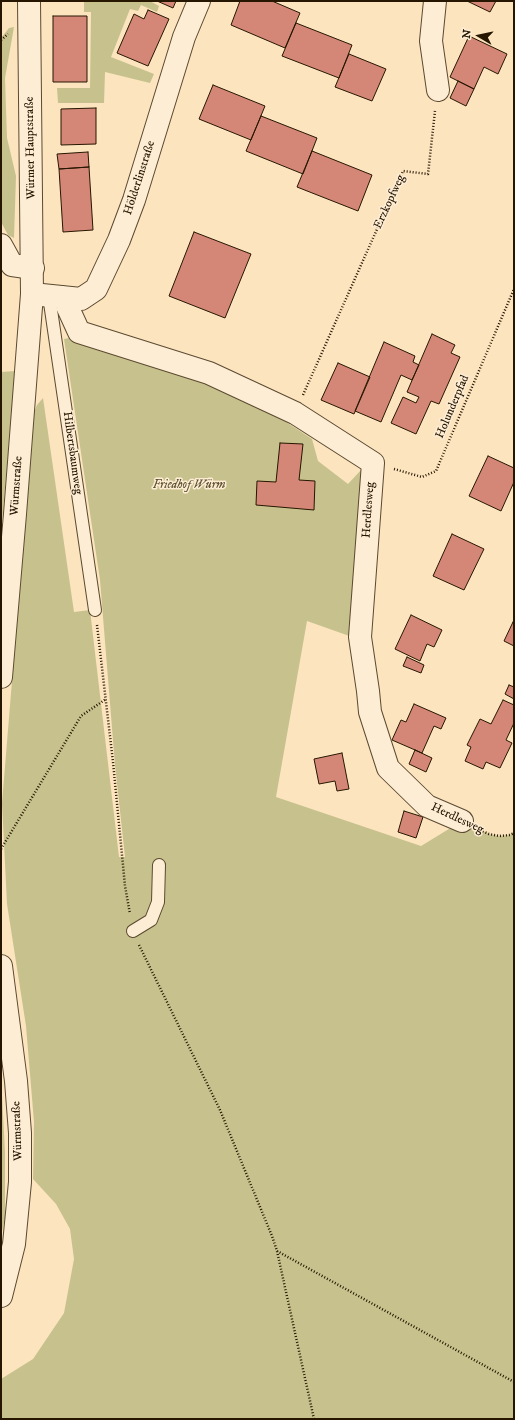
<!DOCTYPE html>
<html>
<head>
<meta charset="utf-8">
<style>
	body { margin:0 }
	#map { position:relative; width:515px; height:1420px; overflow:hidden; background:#fce4bf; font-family:"IM FELL DW Pica",serif }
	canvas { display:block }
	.frame { position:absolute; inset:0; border:2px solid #261600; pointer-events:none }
	.north { position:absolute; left:459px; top:16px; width:40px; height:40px; -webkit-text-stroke:3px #fdedd5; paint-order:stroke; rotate:279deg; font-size:11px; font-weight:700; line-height:16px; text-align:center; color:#261600 }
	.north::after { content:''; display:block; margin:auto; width:14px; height:18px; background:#261600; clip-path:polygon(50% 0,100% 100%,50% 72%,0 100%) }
</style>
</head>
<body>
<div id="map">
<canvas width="515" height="1420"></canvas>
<div class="frame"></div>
<div class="north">N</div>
</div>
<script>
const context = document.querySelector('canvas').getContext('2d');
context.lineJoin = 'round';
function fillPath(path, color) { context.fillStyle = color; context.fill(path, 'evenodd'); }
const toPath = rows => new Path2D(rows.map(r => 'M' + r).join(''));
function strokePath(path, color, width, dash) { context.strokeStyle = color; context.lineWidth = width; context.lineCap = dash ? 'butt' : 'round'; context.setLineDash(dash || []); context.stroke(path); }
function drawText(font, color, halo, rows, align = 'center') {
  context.font = font + ' "IM FELL DW Pica",serif'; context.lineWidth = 3; context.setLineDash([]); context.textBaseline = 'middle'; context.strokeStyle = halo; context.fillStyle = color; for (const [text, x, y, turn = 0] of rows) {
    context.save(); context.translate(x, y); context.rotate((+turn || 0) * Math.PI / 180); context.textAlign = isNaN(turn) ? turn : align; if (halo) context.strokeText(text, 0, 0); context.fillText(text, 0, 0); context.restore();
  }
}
const green = toPath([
	[84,1,150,1,159,6,157,12,141,5,138,11,130,9,111,57,154,74,150,83,105,72,104,103,58,103,57,88,90,88,91,12,84,12],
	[14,27,5,78,7,138,16,176,14,238,8,235,1,222,1,38,9,28],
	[79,336,189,374,262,406,312,439,318,461,348,484,361,470,367,472,355,638,307,621,276,797,421,846,462,821,489,834,499,836,510,835,514,831,514,1419,1,1419,1,1379,33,1359,64,1313,74,1259,70,1229,56,1204,33,1179,34,1122,26,1026,7,904,2,803,34,412,37,405,43,398,74,612,90,610,119,857,125,857,115,765,100,580,64,339],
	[15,371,1,535,1,372],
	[1,1076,5,1152,5,1218,1,1236]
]);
const building = toPath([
	[157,1,176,1,173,8,157,1],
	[240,1,272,1,300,13,285,48,231,25,240,1],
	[467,1,496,1,490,12,467,1],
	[148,10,169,19,148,66,117,53,134,14,144,19,148,10],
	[53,16,87,16,87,82,53,82,53,16],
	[296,23,352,45,339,78,282,56,296,23],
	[469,36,507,54,498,74,484,67,474,89,450,77,469,36],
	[349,54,386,69,372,101,335,87,349,54],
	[458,81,474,89,466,106,450,98,458,81],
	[213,85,265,106,251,140,199,119,213,85],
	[96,108,96,144,61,145,61,109,96,108],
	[261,116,317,138,303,174,246,151,261,116],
	[312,151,372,175,358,211,297,187,312,151],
	[88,152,89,167,59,169,57,154,88,152],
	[89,167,93,230,63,232,59,169,89,167],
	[194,232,251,254,225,318,169,296,194,232],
	[432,334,455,345,451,353,460,357,439,404,431,401,416,434,391,423,403,397,416,403,419,397,407,392,432,334],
	[384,342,415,356,413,362,419,365,412,380,401,375,381,422,355,411,384,342],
	[338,363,370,377,354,414,321,400,338,363],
	[280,443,303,444,299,480,315,481,314,510,256,505,257,481,276,482,280,443],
	[488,456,514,468,514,482,501,511,469,496,488,456],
	[452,534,484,549,464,590,433,576,452,534],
	[411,615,442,630,434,647,427,644,420,661,395,649,411,615],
	[513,622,514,622,514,646,504,641,513,622],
	[407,657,424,665,421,673,403,666,407,657],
	[509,685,514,687,514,699,505,694,509,685],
	[503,700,514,705,514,723,506,740,512,743,500,768,486,762,483,769,465,761,471,747,467,745,480,719,491,724,503,700],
	[414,704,446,718,441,729,434,726,422,753,392,740,401,720,406,722,414,704],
	[415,750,432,758,426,772,409,764,415,750],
	[342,753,349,789,337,791,335,781,319,784,314,759,342,753],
	[404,811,423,817,416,838,398,832,404,811]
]);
const path = toPath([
	[1,40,8,34],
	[303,395,403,171,428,174,435,111],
	[394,469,422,477,436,471,514,289],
	[97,625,113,762,125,886,130,914],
	[480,830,489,834,499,836,510,835,514,833],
	[1,849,81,716,106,699],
	[139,945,220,1110,272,1236,277,1251,314,1419],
	[277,1251,514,1382]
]);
const service = toPath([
	[49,296,95,610],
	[133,931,151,920,158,902,159,865]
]);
const minor = toPath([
	[435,1,431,41,438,90],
	[1,245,12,265,33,268],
	[32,294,81,299,96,289,119,240,134,200,184,37,199,1],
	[63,297,79,332,209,373,295,413,373,463,360,637,368,691,370,712,388,768,427,806,462,821]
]);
const tertiary = toPath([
	[1,677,15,514,32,294,29,1],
	[1,966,16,1081,20,1133,20,1182,14,1244,1,1296]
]);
const streetNames = [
	["Würmer Hauptstraße",31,148,-91],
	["Hölderlinstraße",140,178,-72],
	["Erzkopfweg",390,202,-65],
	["Holunderpfad",453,407,-67],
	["Hilbertsbaumweg",72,453,82],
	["Würmstraße",17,486,-86],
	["Herdlesweg",369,510,-86],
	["Herdlesweg",457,819,25],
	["Würmstraße",18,1131,-92]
];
const parkNames = [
	["Friedhof Würm",189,486]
];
fillPath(green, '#c7c28d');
fillPath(building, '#d48677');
strokePath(building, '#261600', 1);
strokePath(service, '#5c4a30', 14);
strokePath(minor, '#5c4a30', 24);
strokePath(tertiary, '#5c4a30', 24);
strokePath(path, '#261600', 2.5, [1, 2]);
strokePath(service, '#fdedd5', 12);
strokePath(minor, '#fdedd5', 22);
strokePath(tertiary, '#fdedd5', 22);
drawText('12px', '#261600', '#fdedd5', streetNames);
drawText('italic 12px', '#5e5231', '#fdedd5', parkNames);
</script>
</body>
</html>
